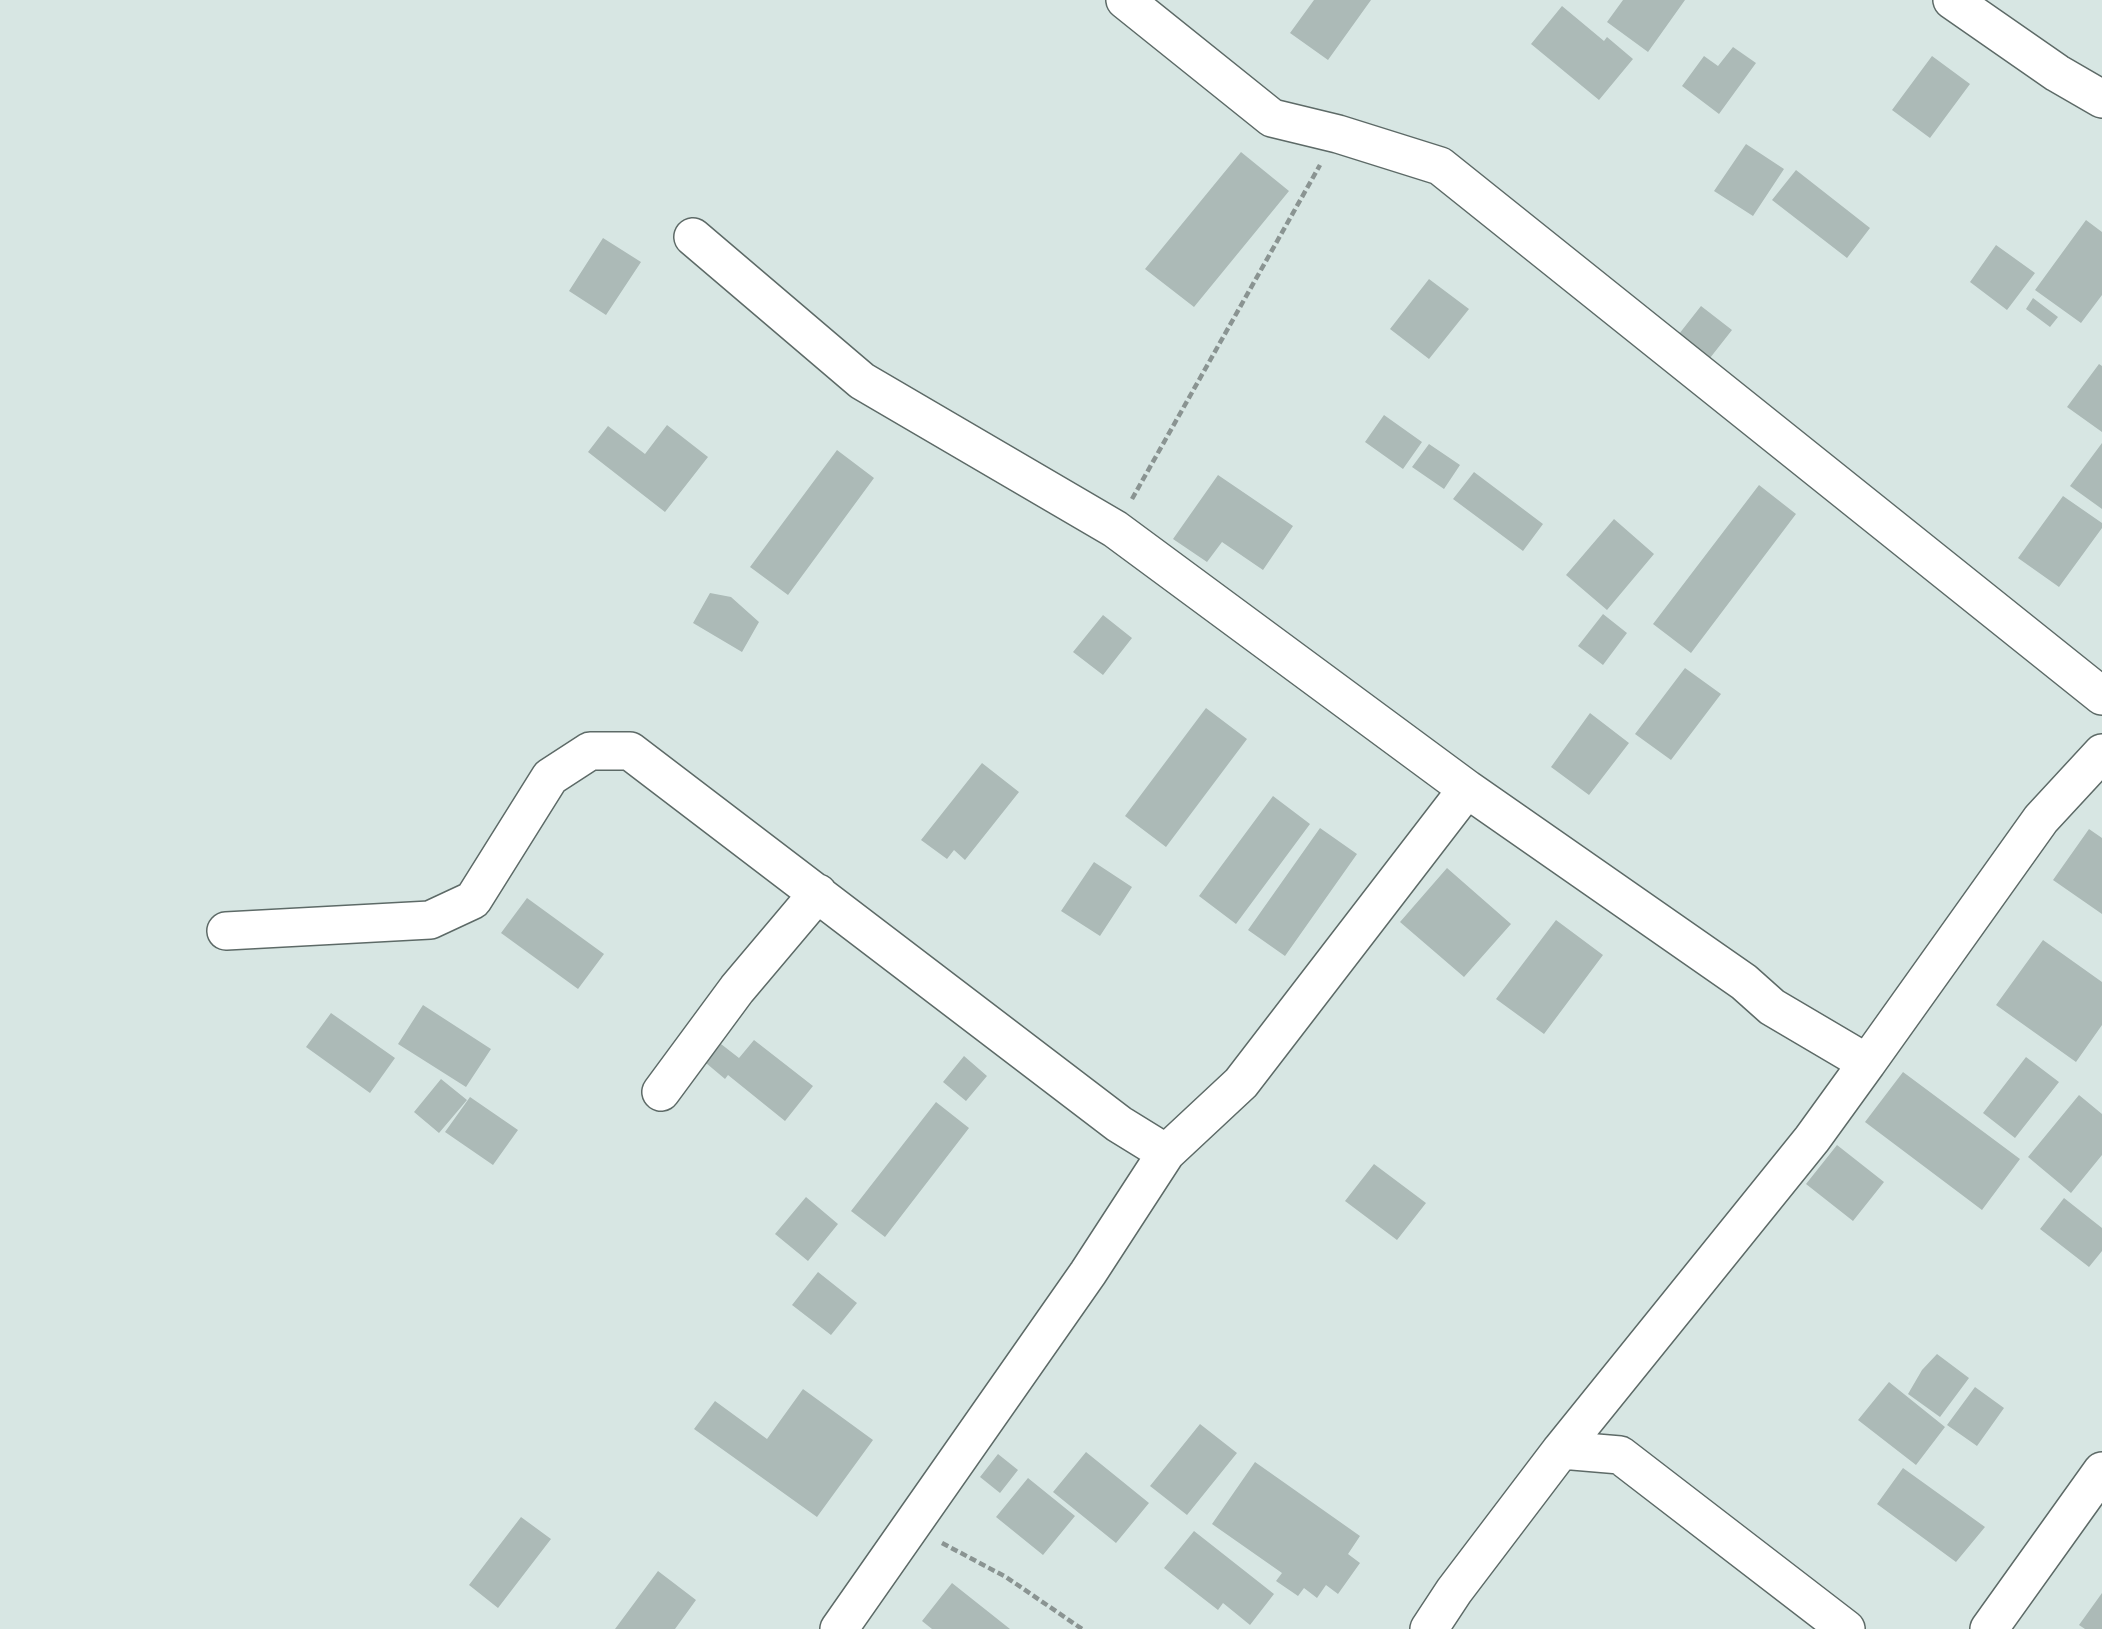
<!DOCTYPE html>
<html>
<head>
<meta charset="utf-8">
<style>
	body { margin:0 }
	canvas { display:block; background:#d7e6e3 }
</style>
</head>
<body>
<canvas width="2102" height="1629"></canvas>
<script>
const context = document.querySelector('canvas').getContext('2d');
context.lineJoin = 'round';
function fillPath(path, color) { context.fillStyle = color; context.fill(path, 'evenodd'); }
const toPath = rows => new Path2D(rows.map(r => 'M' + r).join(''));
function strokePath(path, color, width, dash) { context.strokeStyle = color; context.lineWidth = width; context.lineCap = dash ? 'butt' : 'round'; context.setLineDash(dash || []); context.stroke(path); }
const building = toPath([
	[1314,0,1371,0,1328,60,1290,33],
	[1623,0,1685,0,1648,52,1607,22],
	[1562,6,1604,41,1607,37,1633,59,1599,100,1531,44],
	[1733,47,1756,63,1719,114,1682,86,1704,56,1718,66],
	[1932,56,1970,84,1930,138,1892,110],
	[1746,144,1784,169,1753,216,1714,191],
	[1241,152,1289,191,1194,307,1145,269],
	[1796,170,1870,228,1847,258,1772,200],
	[2086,220,2102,232,2102,295,2081,323,2035,290],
	[603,238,641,262,606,315,569,291],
	[1996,245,2035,273,2007,310,1970,282],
	[1429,279,1469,309,1429,359,1390,329],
	[2033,298,2058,317,2050,327,2026,309],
	[1701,306,1732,330,1710,358,1679,334],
	[2099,364,2102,366,2102,432,2067,407],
	[1384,415,1422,442,1403,469,1365,442],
	[667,425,708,457,665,512,588,452,608,426,645,454],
	[2102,443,2102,509,2070,486],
	[1429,444,1460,465,1444,489,1412,467],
	[837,450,874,478,788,595,750,567],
	[1474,472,1543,524,1523,551,1453,499],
	[1218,475,1293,526,1263,570,1222,542,1207,562,1173,539],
	[1759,485,1796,514,1691,653,1653,624],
	[2063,496,2102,523,2102,528,2059,587,2018,558],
	[1614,519,1654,554,1607,610,1566,575],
	[710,593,731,597,759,622,742,652,693,623],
	[1603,614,1627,633,1603,665,1578,646],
	[1103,615,1132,638,1103,675,1073,652],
	[1685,668,1721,694,1671,760,1635,734],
	[1206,708,1247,739,1166,847,1125,816],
	[1590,713,1629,743,1589,795,1551,767],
	[982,763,1019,792,965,860,954,850,947,859,921,840],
	[1273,796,1310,824,1236,924,1199,896],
	[1320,828,1357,854,1285,956,1248,930],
	[2089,829,2102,838,2102,914,2053,880],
	[1094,862,1132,887,1100,936,1061,911],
	[1447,868,1511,924,1464,977,1400,922],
	[527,898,604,954,578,989,501,933],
	[1556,920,1603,955,1544,1034,1496,999],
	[2043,940,2102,982,2102,1025,2076,1062,1996,1005],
	[423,1005,491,1049,466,1087,398,1044],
	[331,1013,395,1058,370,1093,306,1047],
	[754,1040,813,1086,785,1121,728,1075,725,1079,706,1063,721,1044,739,1058],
	[964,1056,987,1076,966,1101,943,1082],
	[2026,1057,2059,1082,2015,1138,1983,1113],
	[1903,1072,2020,1159,1982,1210,1865,1122],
	[441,1079,467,1100,439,1133,414,1112],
	[2079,1095,2102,1114,2102,1155,2071,1193,2028,1157],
	[470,1097,518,1130,493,1165,445,1132],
	[936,1102,969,1128,885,1237,851,1211],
	[1837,1145,1884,1182,1853,1221,1806,1184],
	[1374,1164,1426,1203,1397,1240,1345,1201],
	[806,1197,838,1224,808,1261,775,1234],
	[2064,1198,2102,1228,2102,1251,2089,1267,2040,1229],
	[818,1272,857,1303,831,1335,792,1305],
	[1937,1354,1969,1378,1940,1417,1908,1394,1922,1370],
	[1889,1382,1945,1427,1916,1465,1858,1420],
	[1975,1387,2004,1408,1977,1446,1947,1425],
	[803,1389,873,1440,817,1517,694,1429,715,1401,767,1439],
	[1200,1424,1237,1453,1187,1515,1150,1486],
	[1086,1452,1149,1503,1116,1543,1053,1492],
	[998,1454,1018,1470,1000,1493,980,1477],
	[1255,1462,1360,1536,1348,1554,1360,1563,1338,1594,1326,1585,1317,1598,1304,1588,1298,1596,1276,1581,1282,1573,1212,1524],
	[1903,1468,1985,1527,1956,1562,1877,1504],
	[1028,1478,1075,1516,1043,1555,996,1517],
	[521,1517,551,1539,498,1608,469,1585],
	[1194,1531,1274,1594,1250,1625,1223,1603,1218,1610,1164,1568],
	[658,1571,696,1600,675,1629,615,1629],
	[952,1583,1010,1629,932,1629,922,1621],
	[2102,1593,2102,1629,2085,1629,2079,1625]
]);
const path = toPath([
	[1132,499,1320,165],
	[942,1543,1006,1577,1082,1629]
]);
const minor = toPath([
	[1125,0,1272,118,1338,134,1440,166,2102,696],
	[1952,0,2057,73,2102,99],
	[693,237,862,381,1115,529,1467,789,1744,982,1772,1007,1867,1063,2041,819,2102,753],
	[226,931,430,920,473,900,550,777,590,751,630,751,1119,1124,1166,1153,1241,1083,1467,789],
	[661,1092,737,989,818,893],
	[1561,1450,1620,1455,1846,1629],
	[839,1629,1088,1273,1166,1153],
	[1429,1629,1454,1591,1561,1450,1812,1139,1867,1063],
	[1989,1629,2102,1471]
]);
fillPath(building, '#acbab7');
strokePath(minor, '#5d6a67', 40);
strokePath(path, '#8a9492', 4.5, [7, 3.5]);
strokePath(minor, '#fff', 37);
</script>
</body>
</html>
